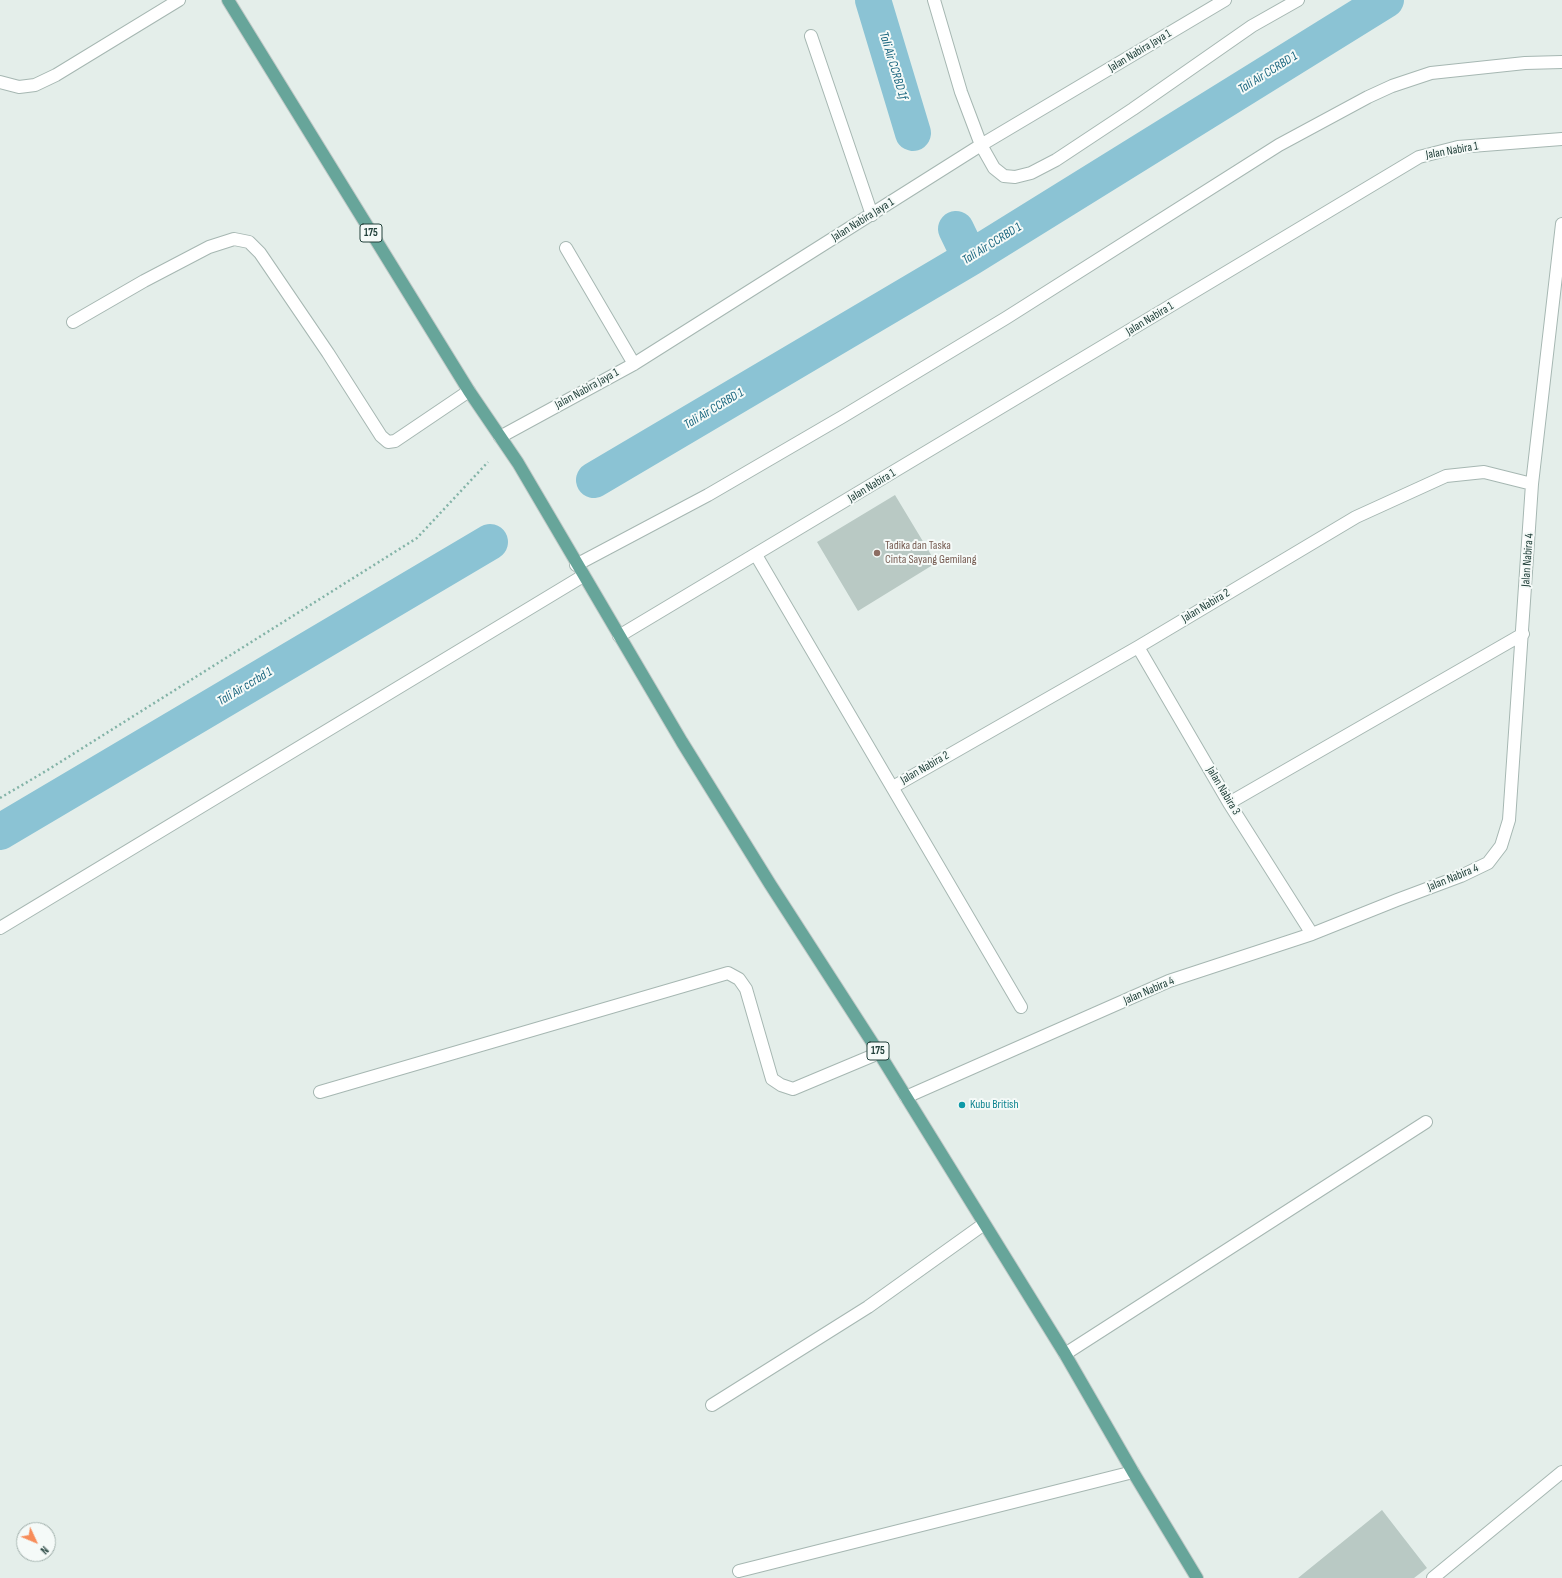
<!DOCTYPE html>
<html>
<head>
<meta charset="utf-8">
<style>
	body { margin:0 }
	#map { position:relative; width:1562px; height:1578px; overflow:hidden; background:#e4eeea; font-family:"Sofia Sans Condensed",sans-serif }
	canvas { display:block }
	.north { position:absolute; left:16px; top:1522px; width:40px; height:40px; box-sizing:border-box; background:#f5faf8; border:1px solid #a1b0ac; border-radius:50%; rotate:134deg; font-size:11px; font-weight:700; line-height:16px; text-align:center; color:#22413b }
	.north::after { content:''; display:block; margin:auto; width:14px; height:18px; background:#f78c59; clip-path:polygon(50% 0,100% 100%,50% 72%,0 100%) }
</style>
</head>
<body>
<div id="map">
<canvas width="1562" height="1578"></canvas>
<div class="north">N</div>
</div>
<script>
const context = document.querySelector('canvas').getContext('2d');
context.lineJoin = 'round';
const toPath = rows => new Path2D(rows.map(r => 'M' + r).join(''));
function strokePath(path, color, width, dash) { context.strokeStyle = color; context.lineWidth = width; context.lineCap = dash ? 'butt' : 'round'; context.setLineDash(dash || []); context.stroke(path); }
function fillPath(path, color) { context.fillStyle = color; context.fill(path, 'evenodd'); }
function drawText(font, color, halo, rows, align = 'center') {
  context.font = font + ' "Sofia Sans Condensed",sans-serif'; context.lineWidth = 4; context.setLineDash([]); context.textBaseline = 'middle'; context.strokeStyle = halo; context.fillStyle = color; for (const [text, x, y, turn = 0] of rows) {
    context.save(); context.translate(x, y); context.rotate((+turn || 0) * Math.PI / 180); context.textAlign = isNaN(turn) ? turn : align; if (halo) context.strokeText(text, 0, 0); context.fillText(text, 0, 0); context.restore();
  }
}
const canal = toPath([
	[873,0,913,133],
	[956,229,970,258],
	[594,480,970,258,1386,0],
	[0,832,490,542]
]);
const building = toPath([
	[895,495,936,563,858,611,817,542],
	[1382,1510,1427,1568,1414,1578,1298,1578]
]);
const path = toPath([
	[0,798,46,771,417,538,488,462]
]);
const lane = toPath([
	[0,82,19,87,35,85,56,75,179,0],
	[73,322,144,281,209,247,234,239,249,242,260,253,328,353,381,436,388,442,395,441,469,391],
	[0,928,583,576],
	[1433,1578,1562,1472]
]);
const street = toPath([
	[934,0,961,92,981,145,994,168,1004,176,1015,177,1031,173,1056,160,1133,109,1252,26,1298,0],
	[811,36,872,215],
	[566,248,634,364],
	[500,437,634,364,981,145,1225,0],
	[756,555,1021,1007],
	[576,565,708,495,842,417,1006,318,1279,145,1368,97,1392,86,1431,73,1525,63,1562,62],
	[619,636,1419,157,1458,147,1562,139],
	[1138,647,1229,803,1312,934],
	[893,787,1138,647,1356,517,1446,476,1484,472,1532,484],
	[1229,803,1523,634],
	[320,1092,728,973,739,979,746,989,772,1079,781,1085,793,1089,879,1053],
	[906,1097,1169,981,1312,934,1397,900,1461,876,1488,863,1501,846,1509,820,1532,484,1562,224],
	[1065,1354,1426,1122],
	[712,1405,868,1307,984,1224],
	[739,1571,1133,1472]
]);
const primary = toPath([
	[228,0,469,391,518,463,682,742,770,884,879,1053,1065,1354,1133,1472,1197,1578]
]);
const markers = [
	[877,553,4,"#8d6e63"],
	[962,1105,4,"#0f9aa8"]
];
const shields = [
	[371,233,22],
	[878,1051,22]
];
const shieldNames = [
	["175",371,233],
	["175",878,1051]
];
const streetNames = [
	["Jalan Nabira Jaya 1",1140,51,-31],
	["Jalan Nabira 1",1452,151,-10],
	["Jalan Nabira Jaya 1",863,220,-32],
	["Jalan Nabira 1",1150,319,-31],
	["Jalan Nabira Jaya 1",587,389,-29],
	["Jalan Nabira 1",872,486,-31],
	["Jalan Nabira 4",1528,560,-86],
	["Jalan Nabira 2",1206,606,-31],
	["Jalan Nabira 2",925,768,-30],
	["Jalan Nabira 3",1223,791,59],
	["Jalan Nabira 4",1453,878,-22],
	["Jalan Nabira 4",1149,991,-23]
];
const educationNames = [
	["Tadika dan Taska",885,546],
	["Cinta Sayang Gemilang",885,560]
];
const cultureNames = [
	["Kubu British",970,1105]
];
const waterNames = [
	["Tali Air CCRBD 1f",893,66,73],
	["Tali Air CCRBD 1",1268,73,-32],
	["Tali Air CCRBD 1",992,244,-32],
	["Tali Air CCRBD 1",714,409,-31],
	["Tali Air ccrbd 1",245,687,-31]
];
strokePath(canal, '#8bc3d4', 36);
fillPath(building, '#b9c9c4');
strokePath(lane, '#a6b7b2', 14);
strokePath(street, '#a6b7b2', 14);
strokePath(primary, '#c1cac8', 14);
strokePath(path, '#83b3a7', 2.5, [2, 3]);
strokePath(lane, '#fff', 12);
strokePath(street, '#fff', 12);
strokePath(primary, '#67a59a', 12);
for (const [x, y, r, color] of markers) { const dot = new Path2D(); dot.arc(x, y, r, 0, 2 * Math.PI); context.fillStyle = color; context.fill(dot); strokePath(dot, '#f5faf8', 1.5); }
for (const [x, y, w] of shields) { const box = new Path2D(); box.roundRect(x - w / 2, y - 9, w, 18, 3); context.fillStyle = '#f5faf8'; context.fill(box); strokePath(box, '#22413b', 1); }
drawText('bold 11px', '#22413b', null, shieldNames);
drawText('12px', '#22413b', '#f5faf8', streetNames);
drawText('12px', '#785e54', '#f5faf8', educationNames, 'left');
drawText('12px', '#0d838f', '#f5faf8', cultureNames, 'left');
drawText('italic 13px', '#1a667f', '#f5faf8', waterNames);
</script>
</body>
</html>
